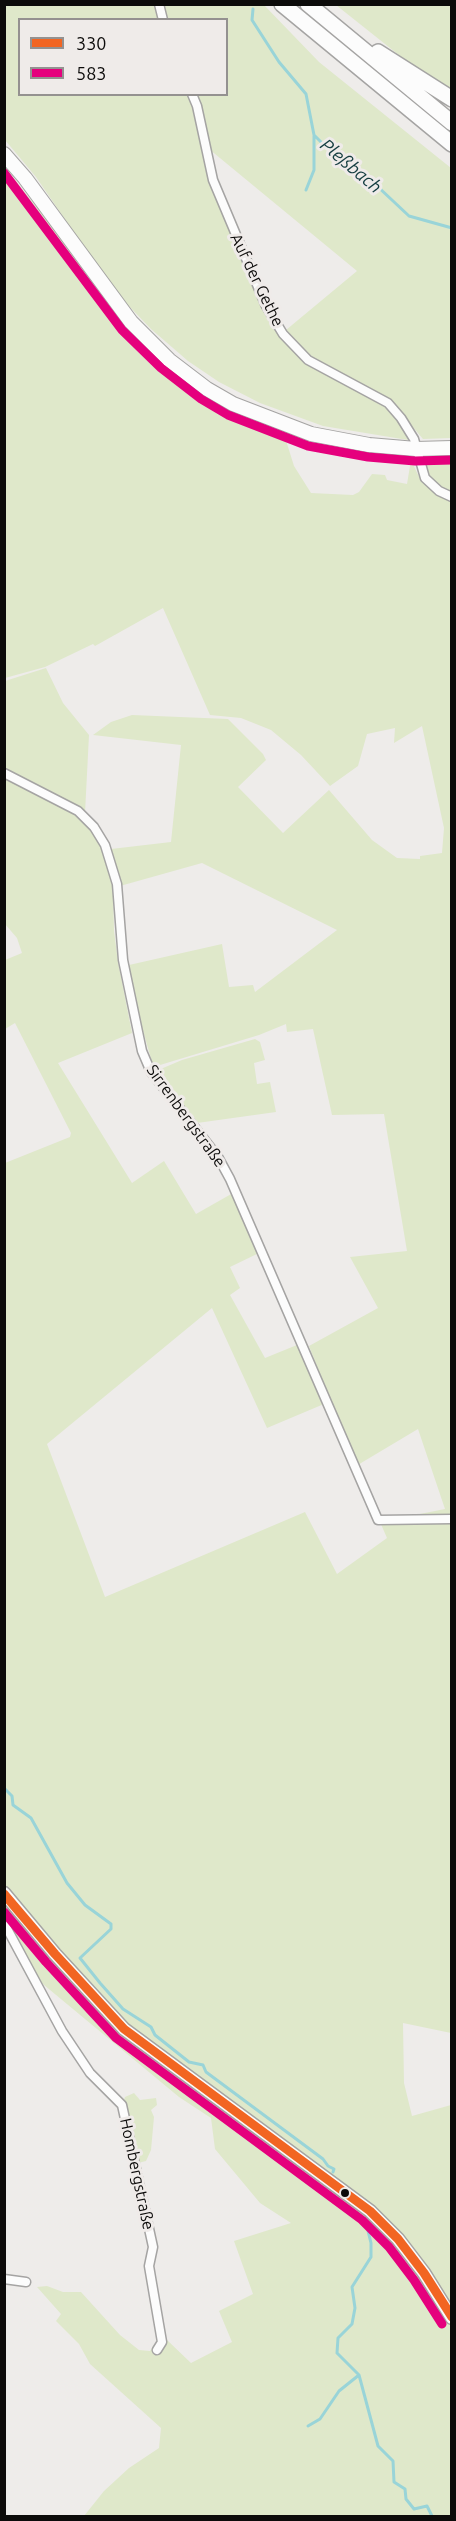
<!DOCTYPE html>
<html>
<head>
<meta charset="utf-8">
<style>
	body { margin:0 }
	#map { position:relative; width:456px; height:2521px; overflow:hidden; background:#eeecea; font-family:Ubuntu,sans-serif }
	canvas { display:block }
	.frame { position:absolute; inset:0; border:6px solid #0c0b0a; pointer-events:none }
	.legend { position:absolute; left:18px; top:18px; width:210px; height:78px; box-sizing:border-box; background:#efebe9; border:2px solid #949190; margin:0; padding:8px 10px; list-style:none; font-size:18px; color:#0c0b0a }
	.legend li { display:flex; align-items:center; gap:12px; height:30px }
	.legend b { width:30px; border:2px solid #949190 }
</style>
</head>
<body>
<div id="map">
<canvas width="456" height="2521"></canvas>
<div class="frame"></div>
<ul class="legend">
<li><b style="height:8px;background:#f26522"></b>330</li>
<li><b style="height:8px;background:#e5007d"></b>583</li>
</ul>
</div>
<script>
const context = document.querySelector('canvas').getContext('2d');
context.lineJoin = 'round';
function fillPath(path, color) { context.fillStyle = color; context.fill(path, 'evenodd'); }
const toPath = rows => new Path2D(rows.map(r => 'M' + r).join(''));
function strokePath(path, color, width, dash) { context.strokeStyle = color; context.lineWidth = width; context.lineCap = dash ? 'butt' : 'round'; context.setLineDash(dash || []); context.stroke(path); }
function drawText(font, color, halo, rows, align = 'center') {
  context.font = font + ' Ubuntu,sans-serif'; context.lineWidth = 6; context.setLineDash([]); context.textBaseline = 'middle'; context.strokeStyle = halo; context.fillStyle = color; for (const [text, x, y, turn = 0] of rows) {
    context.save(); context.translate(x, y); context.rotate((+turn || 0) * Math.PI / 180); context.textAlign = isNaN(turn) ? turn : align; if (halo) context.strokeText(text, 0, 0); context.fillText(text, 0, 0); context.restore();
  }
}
const green = toPath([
	[4,5,156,5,161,19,20,20,20,94,190,95,195,106,211,181,264,306,305,361,385,405,399,420,408,440,323,426,260,403,219,382,188,361,151,329,127,304,88,253,36,177,5,140],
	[162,5,264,5,319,62,451,168,451,438,423,439,389,399,340,374,310,355,286,330,357,271,209,149,195,95,226,94,226,20,166,19],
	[336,5,451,5,451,92,424,75],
	[4,166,69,248,125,327,155,360,197,393,231,411,284,434,294,466,311,493,353,495,359,492,372,474,385,475,387,480,407,484,411,460,421,481,443,498,451,499,451,2033,403,2023,404,2083,412,2116,451,2105,451,2516,84,2516,104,2491,129,2468,159,2448,161,2428,90,2364,79,2344,56,2321,61,2314,37,2287,47,2286,63,2292,81,2292,120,2335,139,2350,150,2351,159,2338,167,2340,191,2363,232,2342,219,2311,253,2294,234,2241,291,2223,260,2203,215,2149,211,2118,179,2097,38,1980,5,1926,5,1163,70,1137,71,1133,15,1023,5,1029,5,960,22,953,17,938,5,924,5,776,79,816,92,829,104,853,113,889,114,931,118,962,132,1033,58,1063,132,1183,164,1161,196,1214,233,1193,259,1253,230,1267,240,1288,230,1295,265,1358,297,1345,324,1404,267,1428,212,1308,47,1444,105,1597,305,1512,337,1574,387,1538,380,1522,445,1509,418,1429,356,1466,309,1346,378,1308,350,1257,407,1251,384,1114,332,1115,313,1029,287,1032,286,1024,259,1035,160,1065,152,1062,137,1010,129,965,222,944,229,987,253,985,255,992,337,930,202,863,120,886,111,849,171,842,181,745,93,735,111,722,132,715,228,719,263,754,266,760,238,787,283,833,329,790,372,840,397,858,420,859,420,856,442,853,444,828,422,726,394,743,395,728,367,734,358,766,330,786,301,755,271,730,241,718,210,715,163,608,95,646,93,644,45,667,5,678],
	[451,458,451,493,436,486,427,475,425,465,430,459],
	[46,668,63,703,89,735,85,813,5,770,5,681],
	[255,1039,260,1042,265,1060,254,1063,257,1084,270,1082,276,1112,197,1123,192,1119,156,1071,182,1060],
	[134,2093,140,2100,156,2098,157,2105,151,2110,154,2117,151,2150,146,2161,138,2163,123,2103,125,2097]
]);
const stream = toPath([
	[253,9,252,20,279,62,306,94,314,135,333,154,376,185,409,216,452,228],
	[306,190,314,170,314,136],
	[4,1788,12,1796,13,1805,31,1818,67,1883,85,1905,111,1924,111,1929,80,1958,100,1983,123,2009,151,2027,155,2035,189,2062,203,2065,206,2072,323,2159,328,2166,334,2169,333,2172],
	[326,2188,324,2192,367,2227,371,2243,371,2257,352,2287,355,2308,352,2324,338,2338,337,2353,359,2375,378,2446,393,2461,394,2482,405,2489,406,2499,414,2509,427,2506,432,2516],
	[308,2426,320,2419,339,2391,359,2375]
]);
const street = toPath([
	[159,4,163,20],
	[192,94,197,106,213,180,266,306,283,334,308,360,388,403,401,418,414,439,425,478,439,491,452,497],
	[4,773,78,811,94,827,105,845,117,884,123,960,142,1051,151,1072,218,1157,230,1179,378,1520,452,1519],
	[4,1923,62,2031,90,2073,122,2105,153,2247,149,2266,162,2342,157,2350],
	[4,2279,26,2282]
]);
const secondary = toPath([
	[4,1893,55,1954,124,2029,370,2211,398,2239,424,2273,452,2318]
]);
const primary = toPath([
	[4,154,25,178,131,322,169,360,207,389,233,404,311,434,369,445,416,449,452,448]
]);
const highway = toPath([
	[282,4,452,144],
	[308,4,452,123],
	[378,52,452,99]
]);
const bus1 = toPath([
	[4,1894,55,1954,124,2029,370,2211,398,2239,424,2273,452,2317]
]);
const bus2 = toPath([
	[4,173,122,330,161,368,201,399,228,415,308,446,368,457,415,461,452,460],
	[4,1912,46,1962,116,2038,362,2220,389,2247,414,2280,442,2324]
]);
const markers = [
	[345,2193,5,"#0c0b0a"]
];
const streetNames = [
	["Auf der Gethe",257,280,64],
	["Sirrenbergstraße",186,1116,54],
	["Hombergstraße",137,2174,78]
];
const waterNames = [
	["Pleßbach",351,166,40]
];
fillPath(green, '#dfe8ca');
strokePath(stream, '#99d4d8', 3);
strokePath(street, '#a5a4a3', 11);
strokePath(secondary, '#a5a4a3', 15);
strokePath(primary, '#a5a4a3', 16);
strokePath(highway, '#a5a4a3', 18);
strokePath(street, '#fcfcfc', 8);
strokePath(secondary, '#fcfcfc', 12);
strokePath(primary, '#fcfcfc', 14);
strokePath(highway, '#fcfcfc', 15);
strokePath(bus1, '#f26522', 9);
strokePath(bus2, '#e5007d', 9);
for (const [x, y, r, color] of markers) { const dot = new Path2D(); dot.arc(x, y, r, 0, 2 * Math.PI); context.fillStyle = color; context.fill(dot); strokePath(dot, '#efebe9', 2); }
drawText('16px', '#0c0b0a', '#efebe9', streetNames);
drawText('italic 18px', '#143d40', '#efebe9', waterNames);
</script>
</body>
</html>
